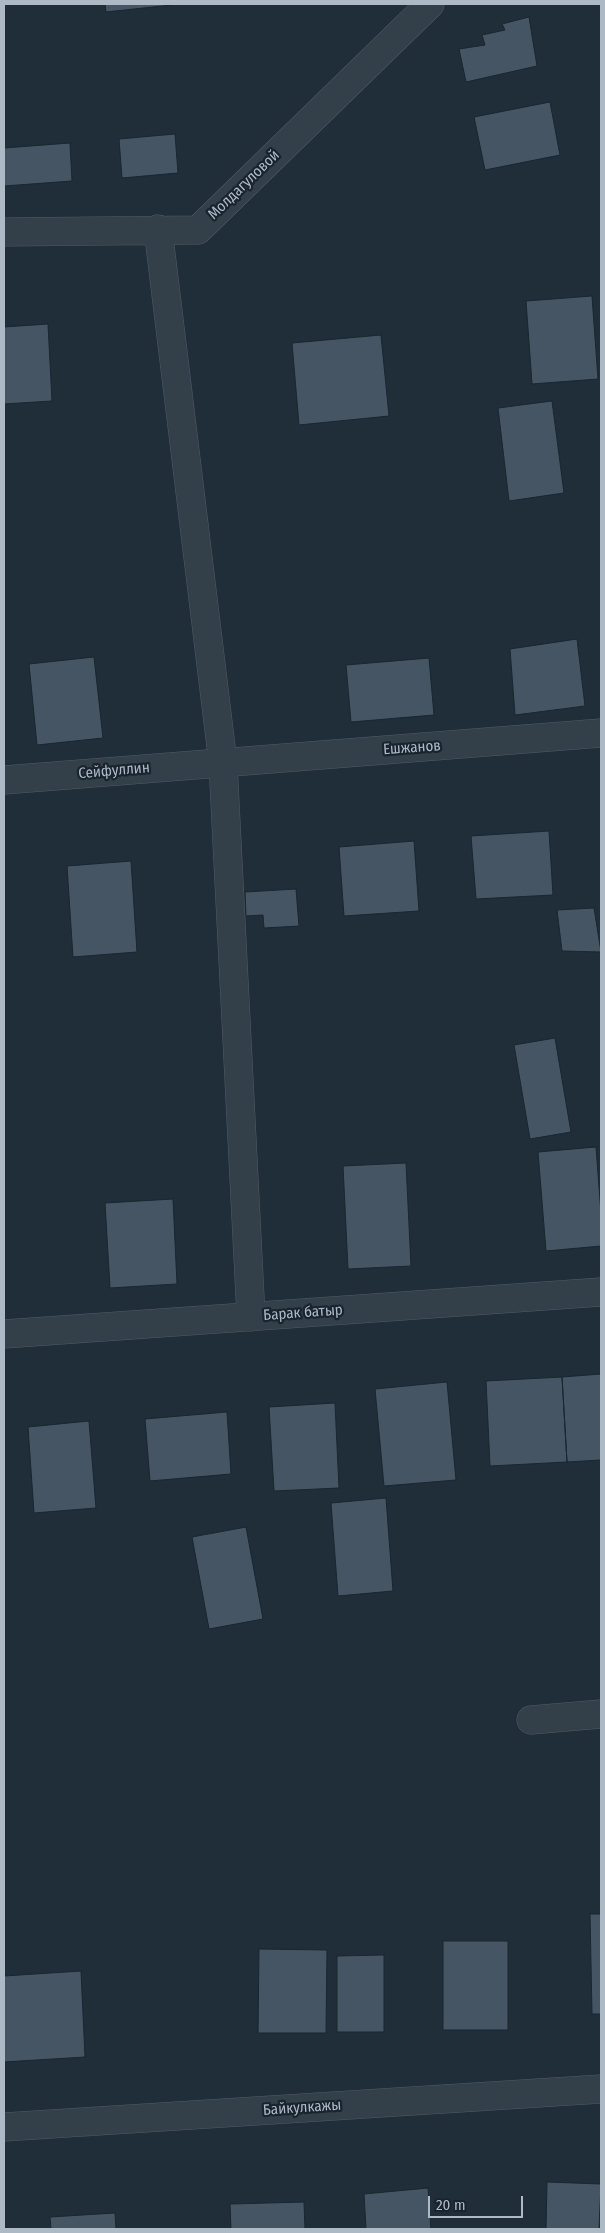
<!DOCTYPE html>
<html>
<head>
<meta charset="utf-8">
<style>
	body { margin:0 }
	#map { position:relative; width:605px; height:2233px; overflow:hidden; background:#1f2e39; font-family:"Fira Sans Condensed",sans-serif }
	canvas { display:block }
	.frame { position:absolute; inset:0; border:5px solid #adbac6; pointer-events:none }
	.scale { position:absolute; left:428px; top:2196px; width:95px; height:22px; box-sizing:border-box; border:2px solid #adbac6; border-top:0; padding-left:6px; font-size:15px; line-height:18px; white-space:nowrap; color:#adbac6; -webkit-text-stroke:4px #19242e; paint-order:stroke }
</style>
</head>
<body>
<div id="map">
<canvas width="605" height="2233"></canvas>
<div class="frame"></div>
<div class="scale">20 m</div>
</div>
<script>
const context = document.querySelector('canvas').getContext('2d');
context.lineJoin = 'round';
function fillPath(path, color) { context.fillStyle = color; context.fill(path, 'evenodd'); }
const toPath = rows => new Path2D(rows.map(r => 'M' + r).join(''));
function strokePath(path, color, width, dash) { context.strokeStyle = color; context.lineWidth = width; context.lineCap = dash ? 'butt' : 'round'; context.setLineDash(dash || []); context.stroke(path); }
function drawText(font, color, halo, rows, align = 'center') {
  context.font = font + ' "Fira Sans Condensed",sans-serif'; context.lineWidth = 4.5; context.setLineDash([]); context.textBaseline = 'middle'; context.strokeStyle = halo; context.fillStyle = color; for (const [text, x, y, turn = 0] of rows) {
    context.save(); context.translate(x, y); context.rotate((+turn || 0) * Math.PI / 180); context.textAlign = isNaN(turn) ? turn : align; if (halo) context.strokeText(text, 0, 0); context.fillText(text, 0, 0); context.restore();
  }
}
const building = toPath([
	[105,4,172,4,172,5,106,12,105,4],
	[529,17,537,66,466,82,459,49,485,45,482,35,505,30,502,24,529,17],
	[550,102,560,155,485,170,474,117,550,102],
	[175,134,178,173,122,178,119,139,175,134],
	[70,143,72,181,4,186,4,148,70,143],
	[592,296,598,379,532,384,526,301,592,296],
	[48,324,52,401,4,404,4,327,48,324],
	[381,335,389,416,299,425,292,343,381,335],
	[552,401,564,493,509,501,498,408,552,401],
	[577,639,585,706,515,715,510,649,577,639],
	[94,657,103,738,37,745,29,664,94,657],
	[429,658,434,715,351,722,346,665,429,658],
	[549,831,553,895,476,899,471,836,549,831],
	[414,841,419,911,344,916,339,847,414,841],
	[131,861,137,952,73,957,67,866,131,861],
	[296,889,299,926,264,928,263,915,246,916,245,892,296,889],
	[594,908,601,952,562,951,557,910,594,908],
	[555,1038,571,1132,530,1139,514,1045,555,1038],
	[596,1147,601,1214,601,1246,546,1251,538,1152,596,1147],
	[406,1163,411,1266,348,1269,343,1166,406,1163],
	[173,1199,177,1284,110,1288,105,1203,173,1199],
	[601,1374,601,1460,567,1462,562,1377,601,1374],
	[562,1377,567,1462,490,1466,486,1381,562,1377],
	[447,1382,456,1480,384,1486,375,1389,447,1382],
	[335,1403,339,1488,274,1491,269,1407,335,1403],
	[227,1412,231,1474,150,1481,145,1419,227,1412],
	[89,1421,96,1508,34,1513,28,1427,89,1421],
	[386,1498,393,1591,338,1596,331,1503,386,1498],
	[246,1527,263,1619,209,1629,192,1537,246,1527],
	[590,1914,601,1914,601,2014,592,2014,590,1914],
	[443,1941,508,1941,508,2030,443,2030,443,1941],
	[259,1949,327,1950,326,2033,258,2033,259,1949],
	[384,1955,384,2032,337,2032,337,1956,384,1955],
	[81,1971,85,2057,4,2062,4,1976,81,1971],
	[547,2182,601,2184,599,2229,546,2229,547,2182],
	[428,2188,431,2229,366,2229,364,2194,428,2188],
	[304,2202,305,2229,231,2229,230,2204,304,2202],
	[115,2213,116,2229,51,2229,50,2217,115,2213]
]);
const street = toPath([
	[158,229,223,763,251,1317],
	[4,232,198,230,430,4],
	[4,780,601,733],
	[4,1334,601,1292],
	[531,1720,601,1714],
	[4,2127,601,2089]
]);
const streetNames = [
	["Молдагуловой",244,185,-44],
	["Ешжанов",412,748,-4],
	["Сейфуллин",114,771,-5],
	["Барак батыр",303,1313,-4],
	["Байкулкажы",302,2108,-4]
];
fillPath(building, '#455563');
strokePath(building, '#1a2630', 1);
strokePath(street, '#505d67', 29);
strokePath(street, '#333f49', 28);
drawText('15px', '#adbac6', '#19242e', streetNames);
</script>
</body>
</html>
